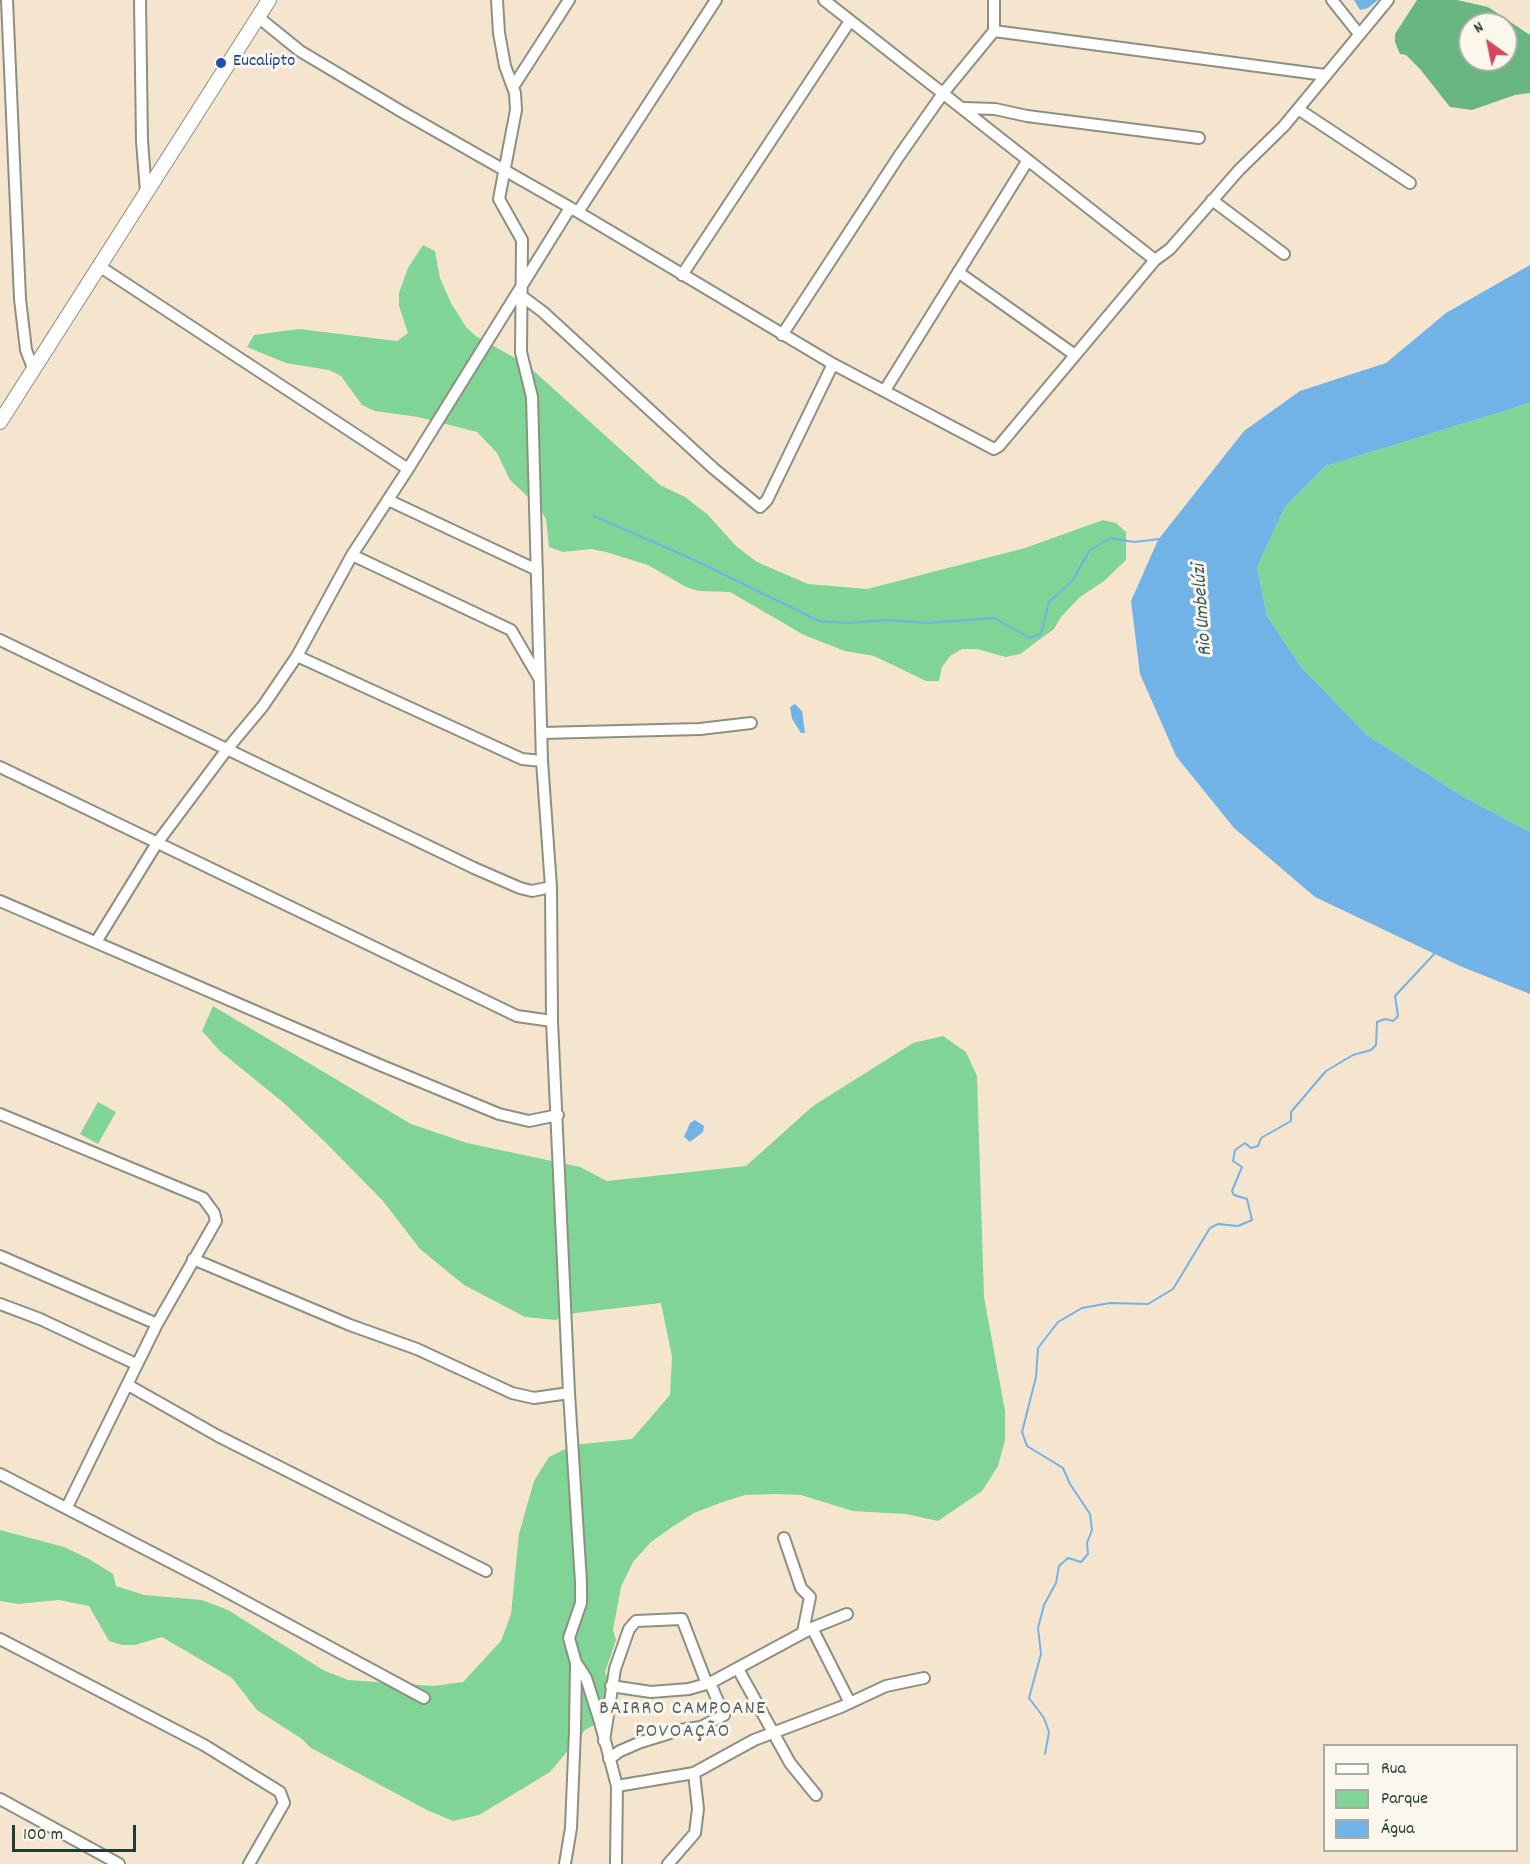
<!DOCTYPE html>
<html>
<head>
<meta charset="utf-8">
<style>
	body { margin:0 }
	#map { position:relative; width:1530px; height:1864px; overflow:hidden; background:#f6e5ce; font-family:Dekko,sans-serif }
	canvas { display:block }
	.legend { position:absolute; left:1323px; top:1744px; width:195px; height:108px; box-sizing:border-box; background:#fbf7ec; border:2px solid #a3ada2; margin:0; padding:8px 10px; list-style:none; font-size:18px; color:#1f3d34 }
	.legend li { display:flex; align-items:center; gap:12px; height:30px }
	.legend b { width:30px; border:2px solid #a3ada2 }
	.north { position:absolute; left:1458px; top:12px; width:60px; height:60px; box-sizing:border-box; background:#fbf7ec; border:2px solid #a3ada2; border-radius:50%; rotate:327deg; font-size:16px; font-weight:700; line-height:24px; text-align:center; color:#1f3d34 }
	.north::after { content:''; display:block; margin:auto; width:21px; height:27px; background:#d1495b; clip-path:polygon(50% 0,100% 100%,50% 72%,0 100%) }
	.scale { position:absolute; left:12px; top:1825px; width:124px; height:27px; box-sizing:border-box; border:3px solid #1f3d34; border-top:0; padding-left:8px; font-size:18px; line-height:21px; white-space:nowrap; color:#1f3d34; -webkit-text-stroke:4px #fbf7ec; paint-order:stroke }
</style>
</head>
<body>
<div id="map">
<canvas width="1530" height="1864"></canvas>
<ul class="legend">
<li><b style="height:8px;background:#fff"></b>Rua</li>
<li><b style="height:16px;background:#80d496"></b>Parque</li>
<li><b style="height:16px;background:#71b3e6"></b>Água</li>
</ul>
<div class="north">N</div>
<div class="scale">100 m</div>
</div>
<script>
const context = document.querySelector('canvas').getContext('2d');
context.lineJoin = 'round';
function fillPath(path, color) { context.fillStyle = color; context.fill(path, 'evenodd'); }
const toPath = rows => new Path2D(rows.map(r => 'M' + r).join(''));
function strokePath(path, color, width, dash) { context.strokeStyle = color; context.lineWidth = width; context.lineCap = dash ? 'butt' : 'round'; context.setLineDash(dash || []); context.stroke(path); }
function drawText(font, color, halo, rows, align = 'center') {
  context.font = font + ' Dekko,sans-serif'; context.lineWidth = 6; context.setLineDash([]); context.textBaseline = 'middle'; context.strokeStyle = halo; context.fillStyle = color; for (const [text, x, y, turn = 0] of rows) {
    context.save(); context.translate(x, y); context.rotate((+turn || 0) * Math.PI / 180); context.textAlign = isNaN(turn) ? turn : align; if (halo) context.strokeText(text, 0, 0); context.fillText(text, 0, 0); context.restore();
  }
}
const green = toPath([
	[423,245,435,251,440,278,451,303,466,327,477,337,526,364,660,485,685,497,708,515,736,546,757,562,808,584,867,589,1025,548,1103,520,1116,523,1126,532,1126,560,1104,581,1080,597,1061,617,1054,629,1020,654,1006,657,977,649,962,649,950,656,942,667,939,681,926,681,874,656,845,651,804,635,730,592,699,591,686,587,648,565,606,552,591,549,563,552,549,547,546,519,540,508,510,480,497,453,477,432,418,417,375,411,362,405,341,376,329,370,286,363,247,347,254,335,299,329,397,341,408,333,399,306,399,293,408,268],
	[1530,403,1530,832,1462,796,1367,735,1301,667,1267,616,1257,567,1285,507,1326,466],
	[213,1006,411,1124,467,1143,580,1167,607,1181,746,1166,813,1106,913,1043,943,1036,966,1052,977,1076,984,1297,1005,1411,1005,1440,998,1466,982,1491,938,1521,906,1514,853,1511,801,1495,775,1494,745,1495,720,1503,694,1513,672,1527,651,1542,633,1562,621,1587,613,1630,616,1640,605,1672,611,1686,600,1704,600,1722,585,1730,550,1772,479,1815,453,1821,427,1810,311,1748,302,1739,257,1710,232,1678,174,1644,162,1637,135,1645,122,1645,109,1641,89,1606,59,1600,18,1604,0,1601,0,1530,64,1547,89,1559,113,1574,116,1586,144,1595,202,1600,228,1610,323,1670,348,1680,434,1686,463,1682,501,1641,511,1614,519,1534,534,1481,549,1457,573,1445,632,1439,670,1395,672,1357,661,1303,575,1313,555,1320,525,1317,464,1285,420,1249,383,1201,325,1142,285,1104,220,1051,202,1031],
	[98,1102,116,1112,98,1144,80,1134]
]);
const forest = toPath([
	[1417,0,1457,0,1488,7,1530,35,1530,93,1515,95,1472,110,1450,107,1420,69,1406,55,1400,54,1395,42,1395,34],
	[1470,24,1506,24,1506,60,1470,60]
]);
const water = toPath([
	[1354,0,1378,0,1368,8,1360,10],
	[1530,265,1530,403,1326,466,1285,507,1257,567,1267,616,1301,667,1367,735,1462,796,1530,832,1530,994,1460,966,1315,897,1234,828,1176,756,1140,674,1131,601,1158,540,1244,431,1300,391,1386,363,1446,313],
	[795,704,802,711,805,733,801,733,792,719,790,707],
	[695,1120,704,1126,703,1132,690,1142,684,1137,690,1123]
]);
const stream = toPath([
	[594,516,690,558,819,621,847,623,887,620,926,623,994,618,1030,638,1041,634,1049,602,1073,580,1089,551,1110,538,1134,542,1160,539],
	[1045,1754,1049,1732,1044,1718,1029,1698,1041,1654,1038,1628,1044,1605,1056,1583,1059,1566,1068,1558,1081,1562,1088,1554,1087,1543,1092,1530,1090,1514,1070,1484,1063,1468,1027,1446,1022,1432,1036,1377,1038,1348,1058,1322,1082,1308,1110,1303,1148,1304,1173,1289,1210,1228,1218,1224,1238,1226,1252,1220,1247,1199,1234,1195,1232,1191,1242,1167,1233,1161,1235,1150,1245,1143,1251,1148,1258,1146,1261,1138,1291,1121,1291,1112,1326,1071,1353,1055,1371,1050,1376,1045,1377,1022,1385,1019,1393,1021,1398,1016,1395,996,1436,952]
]);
const minor = toPath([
	[7,0,20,299,26,350,33,368],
	[140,0,142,141,146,192],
	[497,0,499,33,505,66,515,93,516,110,499,199,522,240,521,352,532,397,542,761,551,887,552,1021,569,1393,581,1582,581,1603,569,1638,576,1663,575,1730,571,1828,565,1864],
	[824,0,1155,260],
	[1332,0,1359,34],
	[258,17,300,51,404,113,578,212,833,364,994,449,999,446,1155,260,1170,249,1239,170,1284,126,1388,0],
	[994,31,1325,75],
	[513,87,569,0],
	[964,108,995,109,1027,116,1199,138],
	[1298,109,1410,183],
	[1212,200,1284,254],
	[578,212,716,0],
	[99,266,408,469],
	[958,272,1075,355],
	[682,275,850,21],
	[523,297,543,312,713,468,760,507,767,500,833,364],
	[782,335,899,156,944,92,994,31,994,0],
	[885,390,1028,160],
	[388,500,537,570],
	[352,555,511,630,539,678],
	[0,640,474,868,520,888,532,891,551,887],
	[297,656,522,759,542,761],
	[542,733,700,729,751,723],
	[0,767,517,1016,552,1021],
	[0,901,380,1065,499,1114,529,1121,558,1115],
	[96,942,157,843,228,748,263,706,297,656,352,555,408,469,570,208],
	[0,1114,203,1198,214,1213,216,1221,157,1324,0,1256],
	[193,1259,350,1325,417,1349,512,1393,534,1398,569,1393],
	[0,1304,40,1319,136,1364],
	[128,1385,218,1436,486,1571],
	[0,1474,209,1582,424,1698],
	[67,1507,157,1324],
	[784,1538,801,1588,810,1597,803,1632],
	[812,1628,850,1703],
	[0,1639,204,1745,280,1792,284,1803,249,1864],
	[577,1664,586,1678,600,1722,617,1786,616,1864],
	[738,1669,790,1763,816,1795],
	[611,1686,651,1692,689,1689,710,1683,812,1628,847,1614],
	[604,1741,615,1669,629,1629,636,1621,682,1619,707,1684],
	[609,1759,620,1751,641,1742,680,1730,701,1727,724,1715,710,1683],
	[617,1786,694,1773,754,1740,841,1707,886,1686,924,1678],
	[0,1799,119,1864],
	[668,1864,695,1833,698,1809,694,1773]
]);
const major = toPath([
	[0,422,269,0]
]);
const markers = [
	[221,63,6,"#1a4fb4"]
];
const transitNames = [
	["Eucalipto",233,63]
];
const waterNames = [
	["Rio Umbelúzi",1204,610,-94]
];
const neighbourhoodNames = [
	["BAIRRO CAMPOANE",683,1710],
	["POVOAÇÃO",683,1733]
];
fillPath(green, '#80d496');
fillPath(forest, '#68b67f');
fillPath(water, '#71b3e6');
strokePath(stream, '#71b3e6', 2);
strokePath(minor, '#8a9181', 14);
strokePath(major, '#8a9181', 16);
strokePath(minor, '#fff', 10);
strokePath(major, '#fff', 14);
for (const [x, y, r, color] of markers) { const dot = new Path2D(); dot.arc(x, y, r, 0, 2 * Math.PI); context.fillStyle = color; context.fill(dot); strokePath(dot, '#fbf7ec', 2); }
drawText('18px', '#164399', '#fbf7ec', transitNames, 'left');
drawText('italic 20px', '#345a60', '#fbf7ec', waterNames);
context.letterSpacing = '1.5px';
drawText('20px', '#546470', '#fbf7ec', neighbourhoodNames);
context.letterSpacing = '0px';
</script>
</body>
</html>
